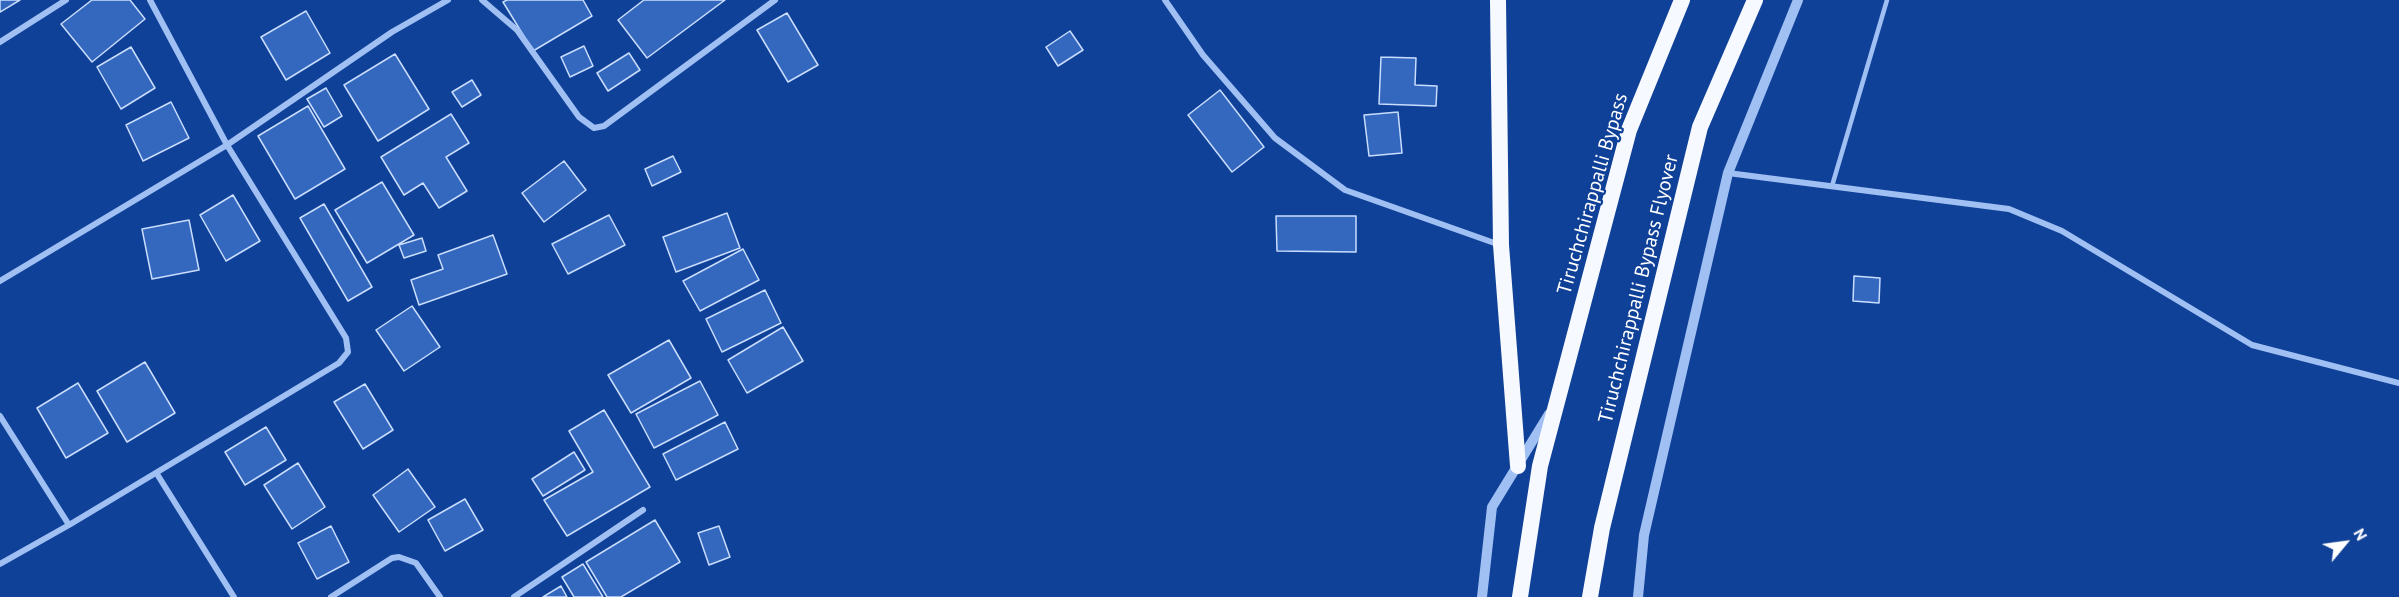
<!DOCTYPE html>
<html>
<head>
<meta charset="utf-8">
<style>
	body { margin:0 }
	#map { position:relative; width:2399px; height:597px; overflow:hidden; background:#104198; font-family:"PT Sans",sans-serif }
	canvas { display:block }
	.north { position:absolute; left:2315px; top:513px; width:60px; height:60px; -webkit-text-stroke:4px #104198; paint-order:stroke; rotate:61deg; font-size:16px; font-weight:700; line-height:24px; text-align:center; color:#fff }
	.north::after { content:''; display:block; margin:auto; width:21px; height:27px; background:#fff; clip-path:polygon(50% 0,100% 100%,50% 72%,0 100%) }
</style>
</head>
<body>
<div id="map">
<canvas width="2399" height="597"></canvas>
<div class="north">N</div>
</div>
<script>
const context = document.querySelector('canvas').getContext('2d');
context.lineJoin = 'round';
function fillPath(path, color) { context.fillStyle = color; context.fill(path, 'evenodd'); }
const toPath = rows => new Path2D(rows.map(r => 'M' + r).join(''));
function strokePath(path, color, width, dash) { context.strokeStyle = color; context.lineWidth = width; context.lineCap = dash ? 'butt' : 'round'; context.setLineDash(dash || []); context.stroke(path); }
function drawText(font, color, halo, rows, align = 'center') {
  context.font = font + ' "PT Sans",sans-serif'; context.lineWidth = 4.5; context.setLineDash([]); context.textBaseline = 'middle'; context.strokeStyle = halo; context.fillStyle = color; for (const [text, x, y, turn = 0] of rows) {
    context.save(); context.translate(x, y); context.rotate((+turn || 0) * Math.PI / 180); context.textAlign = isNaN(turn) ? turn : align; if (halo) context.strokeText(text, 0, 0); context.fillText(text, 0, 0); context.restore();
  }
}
const building = toPath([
	[0,0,20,0,0,12,0,0],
	[92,0,130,0,145,19,92,62,61,24,92,0],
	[507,0,583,0,592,16,533,51,503,2,507,0],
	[644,0,725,0,647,58,618,20,644,0],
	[306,11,330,53,286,80,261,37,306,11],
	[787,13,818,65,788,82,757,30,787,13],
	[1070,31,1083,50,1058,66,1046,47,1070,31],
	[584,46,593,66,570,77,561,57,584,46],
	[131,47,155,88,121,109,97,67,131,47],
	[629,53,640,70,608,91,597,73,629,53],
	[395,54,429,109,378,141,344,85,395,54],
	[1381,57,1416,58,1415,85,1437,86,1436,106,1379,104,1381,57],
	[472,80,481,95,462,107,452,92,472,80],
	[326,88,342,116,324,127,307,99,326,88],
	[1220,90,1264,147,1232,172,1188,115,1220,90],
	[171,102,189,138,143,161,126,125,171,102],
	[308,106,345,169,295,199,258,136,308,106],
	[1398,112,1402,153,1369,156,1364,115,1398,112],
	[451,114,469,143,446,157,467,191,439,208,423,183,404,195,381,157,451,114],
	[673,156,681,172,652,186,645,169,673,156],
	[564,161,586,190,544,222,522,193,564,161],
	[382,182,414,235,367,263,335,210,382,182],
	[233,195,260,241,226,261,200,215,233,195],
	[324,204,372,287,348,301,300,218,324,204],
	[727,213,740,248,676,272,663,237,727,213],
	[609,215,625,245,568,274,552,244,609,215],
	[1276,216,1356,216,1356,252,1277,251,1276,216],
	[189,220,199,270,152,279,142,229,189,220],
	[493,235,507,274,419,305,411,280,443,269,438,255,493,235],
	[422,238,426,251,404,258,399,245,422,238],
	[743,249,759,280,700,311,683,281,743,249],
	[1854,276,1880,278,1879,303,1853,301,1854,276],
	[765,290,781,323,722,352,706,319,765,290],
	[412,306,440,347,404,371,376,330,412,306],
	[783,327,803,361,747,393,728,360,783,327],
	[669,340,691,378,631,413,608,375,669,340],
	[145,362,175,413,127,442,97,391,145,362],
	[700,381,718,415,654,448,636,414,700,381],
	[78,383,108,433,66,458,37,408,78,383],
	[365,384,393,430,363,449,334,402,365,384],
	[604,410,650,487,567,536,544,500,593,472,569,431,604,410],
	[725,422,738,449,676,480,663,454,725,422],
	[266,427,286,460,245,485,225,452,266,427],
	[574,452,585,470,543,496,532,479,574,452],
	[298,463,325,507,292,529,264,485,298,463],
	[408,469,435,507,399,532,373,495,408,469],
	[465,499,483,530,445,551,428,520,465,499],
	[655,520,680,562,621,597,607,597,586,562,655,520],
	[331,526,349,562,317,579,298,543,331,526],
	[719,526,730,557,709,565,698,533,719,526],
	[583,564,603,597,574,597,562,577,583,564],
	[561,586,567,597,543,597,561,586]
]);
const service = toPath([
	[1832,186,1887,0]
]);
const minor = toPath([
	[482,0,517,30,579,117,594,128,604,126,775,0],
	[1165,0,1203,55,1275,138,1345,190,1500,245],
	[0,42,66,0],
	[1728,173,2009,209,2062,231,2252,345,2399,383],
	[0,281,227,145,392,32,448,0],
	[0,416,69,525,339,363,348,352,346,338,227,145,150,0],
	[157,474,234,597],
	[0,564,69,525],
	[331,597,392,558,399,557,416,563,440,597],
	[514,597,643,510]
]);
const tertiary = toPath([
	[1482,597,1492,507,1549,414],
	[1638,597,1644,535,1728,173,1798,0]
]);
const trunk = toPath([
	[1498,0,1501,245,1518,466],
	[1520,597,1540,466,1629,130,1682,0],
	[1590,597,1602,528,1700,127,1755,0]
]);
const streetNames = [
	["Tiruchchirappalli Bypass",1593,194,-74],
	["Tiruchchirappalli Bypass Flyover",1639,289,-76]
];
fillPath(building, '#3467be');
strokePath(building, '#c9ddfe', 1.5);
strokePath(service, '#a0c0f4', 4.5);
strokePath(minor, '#a0c0f4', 6);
strokePath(tertiary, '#a0c0f4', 10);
strokePath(trunk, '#f6f9ff', 16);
drawText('20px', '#fff', '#104198', streetNames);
</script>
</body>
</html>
